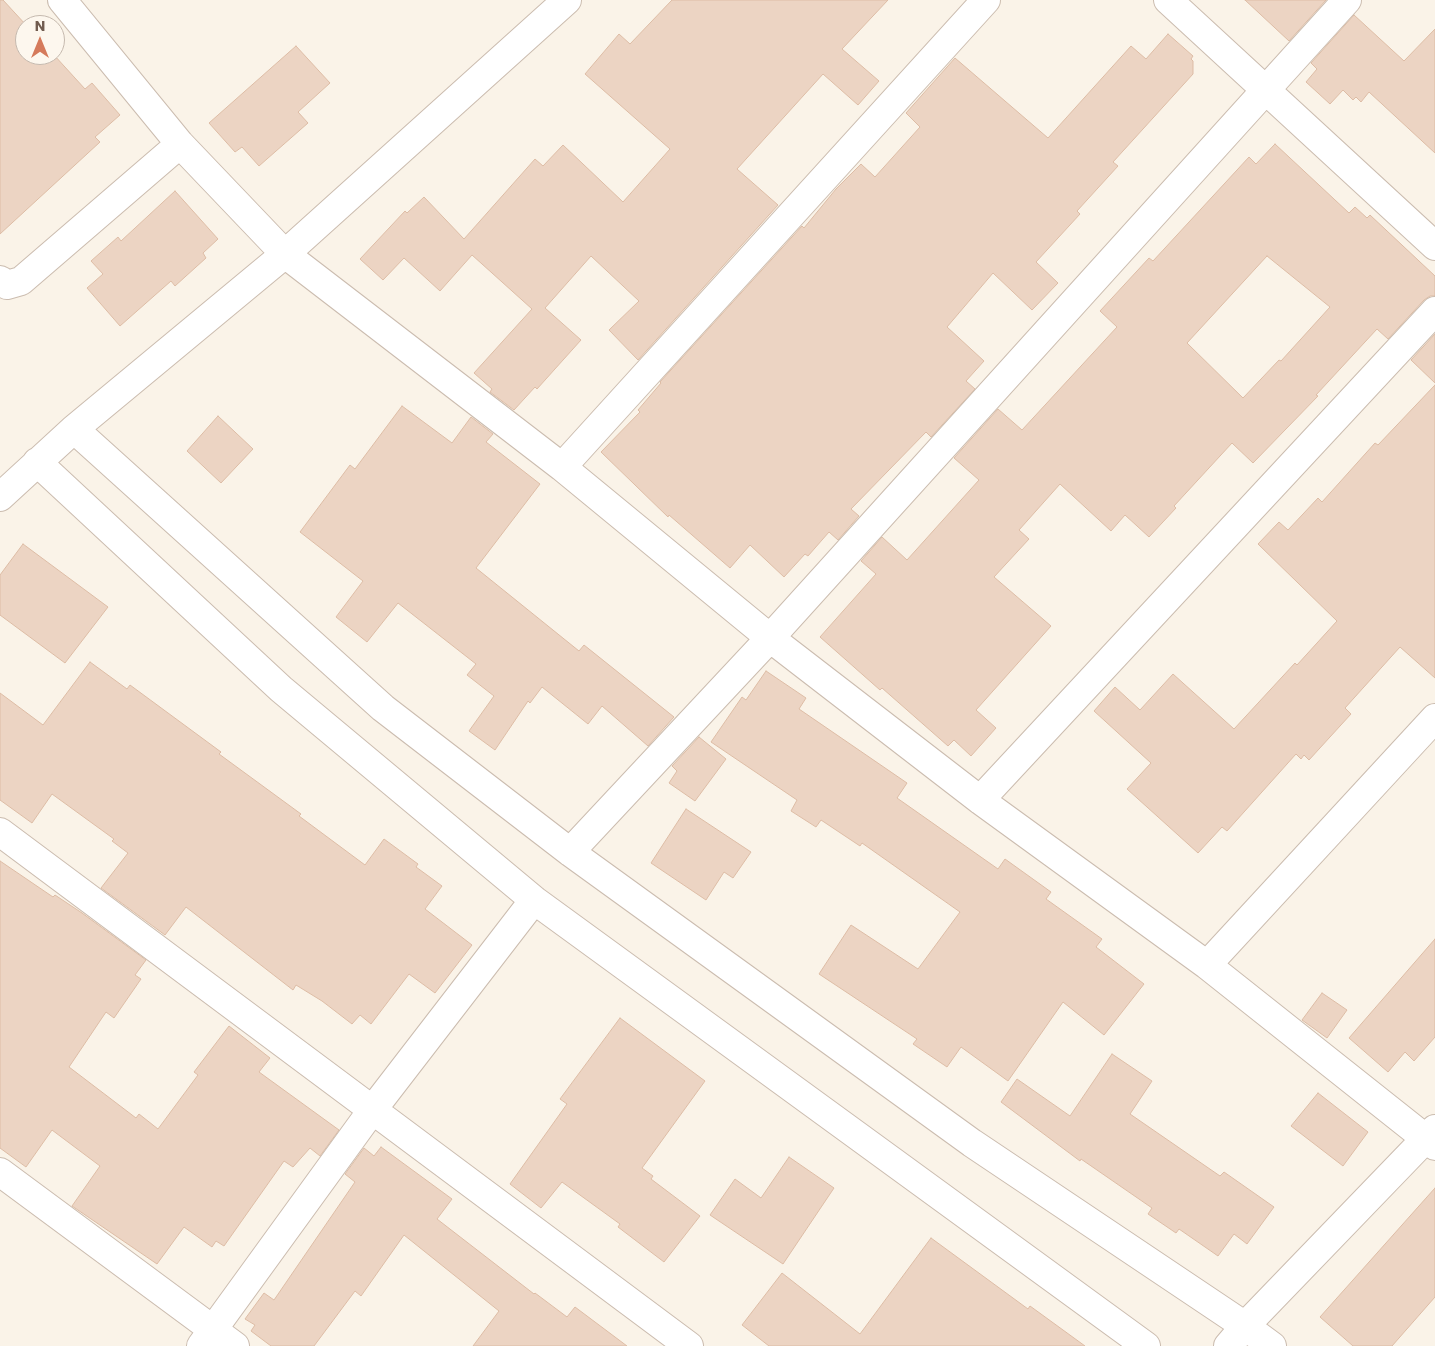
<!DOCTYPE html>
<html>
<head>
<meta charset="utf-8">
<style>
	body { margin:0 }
	#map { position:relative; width:1435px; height:1346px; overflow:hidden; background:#faf3e8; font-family:Poppins,sans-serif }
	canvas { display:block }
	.north { position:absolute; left:15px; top:15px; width:50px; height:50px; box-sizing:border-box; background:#fdf7ee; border:1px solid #c5b9ae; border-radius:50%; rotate:0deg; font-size:14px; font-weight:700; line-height:20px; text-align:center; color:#715c4f }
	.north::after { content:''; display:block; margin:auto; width:18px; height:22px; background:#d57a5b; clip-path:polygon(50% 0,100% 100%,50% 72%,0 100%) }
</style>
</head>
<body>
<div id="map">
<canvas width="1435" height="1346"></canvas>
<div class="north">N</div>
</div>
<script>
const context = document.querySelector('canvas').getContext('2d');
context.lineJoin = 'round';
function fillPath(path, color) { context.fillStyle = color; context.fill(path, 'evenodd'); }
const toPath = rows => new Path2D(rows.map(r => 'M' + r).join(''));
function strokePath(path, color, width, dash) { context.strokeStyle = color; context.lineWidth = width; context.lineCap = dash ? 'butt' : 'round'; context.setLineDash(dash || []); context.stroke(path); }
const building = toPath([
	[0,0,3,0,26,25,25,55,54,55,85,89,92,83,120,115,95,137,100,142,0,234,0,0],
	[672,0,888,0,842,49,879,81,858,105,823,74,737,169,778,205,638,360,609,330,639,301,591,256,545,308,581,340,537,389,535,387,514,410,490,392,492,389,474,373,532,309,472,255,440,291,404,258,383,280,360,259,405,211,407,213,424,197,464,239,535,159,543,166,563,145,623,202,670,149,585,74,619,34,630,44,672,0],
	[1245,0,1326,0,1289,41,1245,0],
	[1354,15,1404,61,1435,29,1435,153,1369,92,1361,102,1356,97,1353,100,1343,90,1330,104,1306,82,1317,69,1311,63,1354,15],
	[1168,34,1193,56,1191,59,1193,61,1193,74,1113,162,1118,166,1077,211,1080,214,1036,262,1058,283,1032,310,993,273,947,327,984,361,966,381,975,389,931,437,926,432,851,509,859,516,838,540,829,532,808,556,805,554,784,577,750,545,730,568,669,515,668,517,601,452,640,412,638,410,661,383,660,382,802,226,804,228,836,189,861,164,875,177,920,127,906,113,955,58,1048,138,1131,46,1146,59,1168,34],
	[296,46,330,83,298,112,308,123,259,166,242,147,235,152,209,123,296,46],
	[1275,144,1349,213,1355,207,1367,218,1370,215,1435,276,1435,296,1430,296,1424,300,1388,339,1377,329,1316,395,1318,396,1253,463,1232,443,1174,506,1176,508,1149,537,1125,515,1111,531,1060,484,1019,530,1029,539,994,577,1051,626,976,710,996,728,971,756,954,740,948,746,882,688,880,690,820,637,876,574,861,561,882,537,907,560,979,480,954,458,998,409,1022,430,1117,327,1100,311,1149,258,1153,261,1249,157,1256,164,1275,144],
	[1267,256,1330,307,1281,361,1279,360,1243,398,1187,343,1267,256],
	[175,191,218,239,203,253,206,258,175,286,171,281,120,326,87,288,103,274,91,261,118,237,121,241,175,191],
	[1435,334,1435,383,1411,360,1435,334],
	[1435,385,1435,678,1400,647,1345,708,1351,714,1309,760,1304,755,1301,759,1296,754,1227,831,1222,827,1198,853,1127,789,1151,763,1094,711,1115,687,1140,710,1173,674,1234,729,1295,663,1297,665,1337,621,1258,544,1279,522,1288,530,1318,498,1322,502,1375,443,1378,445,1435,385],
	[402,406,452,443,471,417,493,434,486,442,540,484,476,568,579,651,584,645,674,717,648,746,602,706,588,724,542,687,530,703,528,701,495,750,469,731,494,696,467,675,476,664,398,603,367,642,336,617,363,581,300,532,350,465,355,469,402,406],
	[218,416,253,449,221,483,187,451,218,416],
	[23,544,108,607,65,663,0,615,0,575,23,544],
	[90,662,127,689,130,685,221,752,219,754,301,814,299,816,365,865,384,839,418,864,416,867,442,886,425,909,472,945,435,993,409,974,371,1024,360,1015,352,1024,322,1001,296,985,293,990,186,907,165,935,101,888,128,853,112,841,114,839,52,794,32,823,0,800,0,693,43,725,90,662],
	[766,671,806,698,799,709,907,783,897,798,998,869,1005,859,1051,892,1046,899,1102,939,1096,947,1144,984,1104,1035,1063,1002,1008,1081,961,1047,947,1067,913,1044,917,1039,819,974,851,925,918,969,960,912,862,843,860,846,821,820,816,827,791,811,797,800,711,742,742,697,746,700,766,671],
	[699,737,726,759,695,801,669,783,677,771,672,766,699,737],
	[686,809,751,852,733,878,724,872,706,900,651,863,686,809],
	[0,861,53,897,55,895,82,913,146,960,135,975,141,979,114,1018,106,1012,69,1067,136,1118,139,1114,158,1129,198,1075,194,1072,229,1026,270,1058,259,1072,339,1130,320,1156,310,1148,293,1167,284,1161,224,1246,216,1241,212,1247,184,1227,157,1264,72,1206,100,1166,52,1130,26,1167,0,1148,0,861],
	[1435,939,1435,1037,1414,1061,1405,1052,1388,1072,1349,1038,1435,939],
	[1322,993,1347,1010,1327,1038,1302,1020,1322,993],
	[620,1018,705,1081,642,1168,653,1176,651,1179,700,1216,664,1262,618,1227,620,1224,562,1182,541,1208,510,1184,567,1104,560,1099,620,1018],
	[1112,1054,1152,1081,1130,1114,1220,1176,1224,1172,1274,1207,1247,1244,1234,1234,1218,1256,1179,1229,1176,1233,1148,1214,1152,1208,1081,1159,1080,1161,1001,1102,1017,1079,1070,1116,1112,1054],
	[1318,1093,1368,1132,1343,1166,1291,1126,1318,1093],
	[381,1147,452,1199,437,1219,534,1294,535,1293,567,1317,575,1307,627,1346,473,1346,499,1311,404,1235,361,1296,355,1291,314,1346,271,1346,251,1331,255,1325,245,1319,264,1293,274,1300,355,1182,345,1174,364,1148,374,1156,381,1147],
	[789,1157,834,1188,783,1264,710,1215,735,1179,761,1198,789,1157],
	[1435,1188,1435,1297,1392,1346,1353,1346,1320,1317,1435,1188],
	[931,1238,1028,1309,1030,1306,1085,1346,769,1346,742,1325,782,1273,860,1334,931,1238]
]);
const minor = toPath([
	[62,0,180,144,285,254,562,467,770,638,980,800,1207,965,1435,1146],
	[1168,0,1435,246],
	[0,280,7,285,21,281,180,144],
	[74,429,383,708,570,852,972,1143,1245,1326,1272,1346],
	[37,462,281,689,534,900,1146,1346],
	[562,467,986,0],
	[0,497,74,429,285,254,567,0],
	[980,800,1435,311],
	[0,832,689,1346],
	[570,852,770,638,1347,0],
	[1207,965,1435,718],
	[0,1172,235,1346],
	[201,1346,373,1109,534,900],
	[1228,1346,1245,1326,1435,1129]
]);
fillPath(building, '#ecd4c3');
strokePath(building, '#ddbca5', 1);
strokePath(minor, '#cbbcaf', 30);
strokePath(minor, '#fff', 28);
</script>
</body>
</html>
